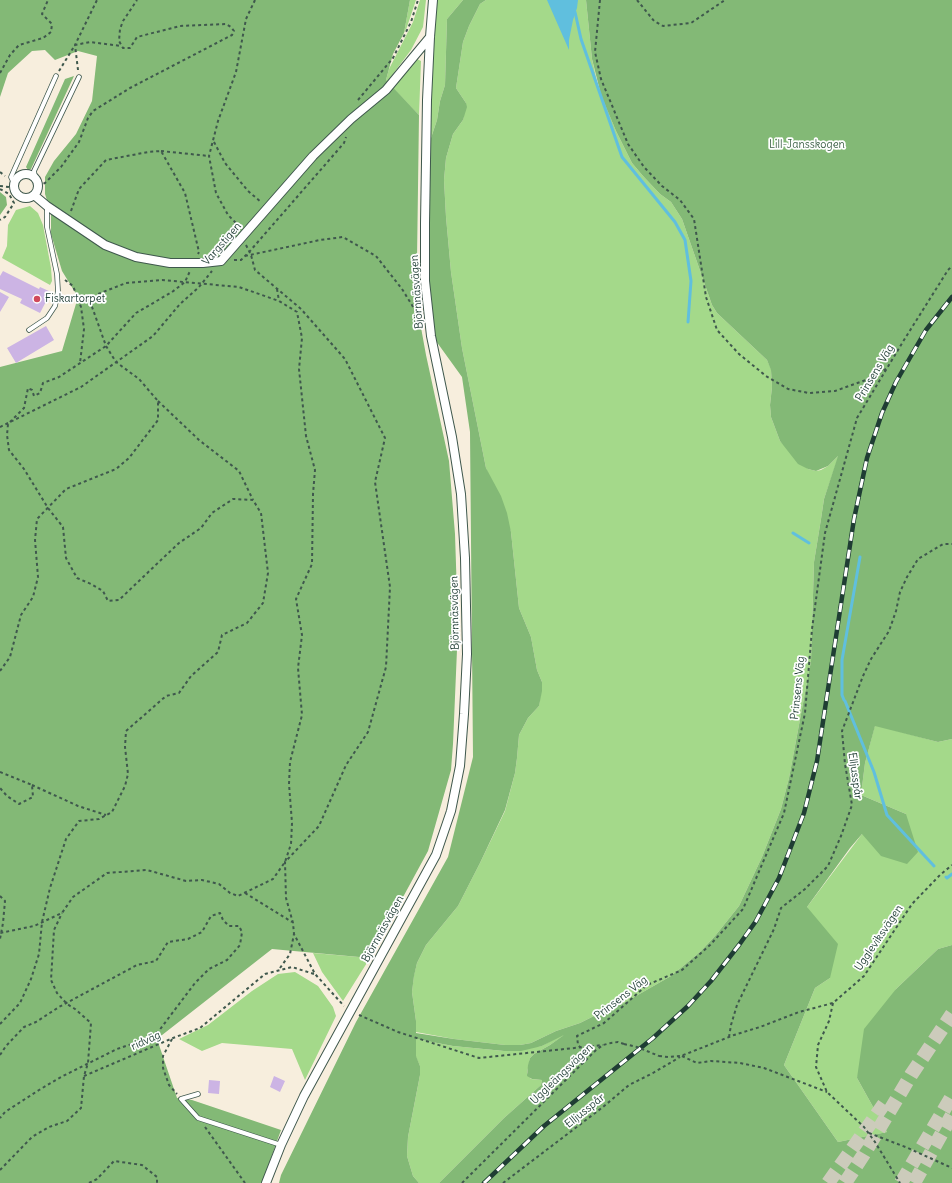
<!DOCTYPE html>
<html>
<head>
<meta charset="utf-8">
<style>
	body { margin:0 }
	canvas { display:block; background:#f7eedd }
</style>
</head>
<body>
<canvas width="952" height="1183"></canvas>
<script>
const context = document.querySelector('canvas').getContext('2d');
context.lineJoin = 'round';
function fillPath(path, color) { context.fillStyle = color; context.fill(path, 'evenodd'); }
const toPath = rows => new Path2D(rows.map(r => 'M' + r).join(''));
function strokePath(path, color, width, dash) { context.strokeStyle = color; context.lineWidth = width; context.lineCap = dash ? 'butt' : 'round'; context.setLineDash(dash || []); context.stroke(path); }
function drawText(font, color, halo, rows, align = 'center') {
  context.font = font + ' Delius,sans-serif'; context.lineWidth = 3.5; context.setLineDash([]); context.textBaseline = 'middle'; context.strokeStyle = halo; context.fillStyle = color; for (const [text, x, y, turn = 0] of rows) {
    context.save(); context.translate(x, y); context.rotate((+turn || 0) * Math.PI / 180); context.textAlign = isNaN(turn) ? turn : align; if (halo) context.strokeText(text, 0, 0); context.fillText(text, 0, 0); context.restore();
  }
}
const green = toPath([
	[410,0,416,0,407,27,404,33],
	[420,0,426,0,423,27,411,50,387,82,386,80,389,69,413,22],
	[437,0,463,0,447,19,445,85,440,101,437,120,429,144,434,26],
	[486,0,586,0,592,59,598,86,616,131,632,163,643,176,660,194,671,202,682,219,712,305,717,313,767,360,771,369,772,387,770,405,771,417,780,441,808,469,816,471,821,470,828,466,839,455,824,499,821,519,814,562,811,661,789,778,781,809,762,857,739,906,715,936,700,952,671,976,622,1004,604,1011,580,1023,556,1031,531,1043,520,1045,505,1045,454,1039,416,1032,416,1021,412,992,414,975,417,963,426,945,458,906,480,863,505,811,515,773,517,758,519,735,528,718,539,706,542,682,537,670,531,637,519,608,511,532,486,468,462,348,451,272,446,217,444,180,446,158,453,134,463,120,466,103,456,88,463,42,469,26,480,4],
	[417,59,421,61,419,115,392,87],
	[30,206,38,213,43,225,51,268,52,281,50,285,2,258,7,246,8,225,16,210],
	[875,725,938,742,952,739,952,945,938,949,896,989,857,1078,887,1132,838,1142,784,1065,815,988,830,978,807,907,862,834,906,814,861,795,865,763],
	[313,953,370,958,343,1001,322,972],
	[295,972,318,986,333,1007,336,1016,305,1080,292,1049,222,1043,202,1051,179,1039,208,1025,252,991,278,974],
	[566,1034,550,1045,534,1054,530,1058,527,1073,531,1079,542,1080,541,1085,504,1118,439,1183,419,1183,413,1176,407,1156,408,1137,420,1075,420,1066,416,1057,416,1039,453,1046,504,1051,542,1046,558,1037]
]);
const forest = toPath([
	[0,0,410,0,404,33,393,54,386,80,419,115,417,260,416,300,426,355,449,461,455,534,458,626,453,744,451,770,428,851,370,958,272,949,157,1039,177,1098,192,1100,281,1130,262,1183,0,1183,0,367,62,351,78,297,62,271,51,234,51,213,45,194,45,177,54,161,76,134,92,101,97,56,78,51,55,60,45,50,32,51,8,73,0,97],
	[463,0,486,0,480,4,469,26,463,42,456,88,466,103,467,107,463,120,453,134,446,158,444,180,446,217,451,272,462,348,486,468,501,496,507,513,511,532,519,608,531,637,537,670,542,682,542,691,539,706,528,718,519,735,517,758,515,773,505,810,480,863,458,906,426,945,417,963,414,976,412,992,416,1021,416,1033,454,1039,505,1045,520,1045,531,1043,556,1031,580,1023,604,1011,622,1004,671,976,700,952,715,936,739,906,762,857,781,809,789,778,811,661,814,562,821,519,824,499,838,456,828,466,816,471,808,469,798,464,780,441,771,417,770,405,772,387,771,370,767,360,717,313,712,305,682,219,671,202,660,194,643,176,632,163,616,131,601,95,592,59,586,0,952,0,952,739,938,742,875,726,865,763,861,795,906,814,918,852,907,864,881,856,862,834,850,848,807,907,838,944,830,978,815,988,784,1065,838,1142,887,1132,857,1078,864,1029,896,989,938,949,952,945,952,1183,439,1183,504,1118,541,1085,542,1080,532,1079,527,1076,528,1065,530,1058,534,1054,550,1045,564,1035,542,1046,521,1051,504,1051,453,1046,416,1039,416,1056,420,1066,420,1075,408,1137,407,1156,413,1176,419,1183,279,1183,281,1175,356,1022,448,857,473,757,470,432,462,377,436,341,429,284,429,144,437,120,440,101,445,85,447,19],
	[74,76,31,169,28,170,26,167,65,79],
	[0,192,6,197,7,205,0,215]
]);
const water = toPath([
	[547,0,578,0,577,8,573,20,569,40,569,50]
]);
const stream = toPath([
	[575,12,581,39,622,157,675,222,685,240,691,281,688,322],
	[793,533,809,543],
	[844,700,842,695,842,660,860,557],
	[845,701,874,772,887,815,934,866],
	[946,877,947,878,952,874]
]);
const building = toPath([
	[3,271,39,289,40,287,51,292,40,313,20,303,22,299,0,289,0,276],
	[0,292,9,297,0,312],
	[46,326,54,340,16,363,7,348],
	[274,1076,285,1081,280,1092,270,1087],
	[209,1080,220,1081,219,1094,208,1093]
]);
const motorwayTunnel = toPath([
	[828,1183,884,1104],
	[845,1183,864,1154,911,1075,952,1014],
	[901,1183,952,1096],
	[914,1183,952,1115]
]);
const path = toPath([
	[600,0,595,52,601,79,628,144,644,167,662,186,680,200,694,219,706,297,717,330,739,354,766,376,788,389,809,393,835,391,866,380,886,369],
	[637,0,654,21,663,26,691,23,725,0],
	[78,70,75,45,97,0],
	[59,71,75,45,90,42,121,46],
	[0,73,10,55,19,45,43,38,51,32,52,24,42,14,48,0],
	[358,100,393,58,411,22,418,0],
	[214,142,225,163,248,191,261,202],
	[161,151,209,156],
	[0,172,5,176],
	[0,186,9,187],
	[38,186,45,183,61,167,79,142,88,118,93,111,130,88,232,35,234,31,231,27,226,24,180,26,137,37,130,48,123,48,119,41,120,29,123,21,137,0],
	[0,189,9,194,14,203,5,217,0,220],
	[71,211,79,189,106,160,148,152,161,151,185,193,199,252,198,254],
	[240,227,228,215,216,193,209,156,218,121,236,72,246,19,255,0],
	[246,245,251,255,255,270,301,309,345,359,385,438,375,482,390,587,386,667,368,732,346,765,319,826,285,862,286,898,293,923,294,934,315,974,344,1006],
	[245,256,320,240,343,237,376,256,402,289,420,318],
	[234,260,241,260,250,251,344,143,346,137],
	[65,280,73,286,81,307,84,329,80,363],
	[277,289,279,301],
	[158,401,199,440,239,471,253,500],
	[0,427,81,387,153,336,180,304,199,287,212,271],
	[0,671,10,657,21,615,33,597,38,577,35,540,37,519,66,489,116,469,129,458,158,420,158,401,139,379,116,362,106,346,91,304,98,294,126,283,162,280,239,287,279,301,297,312,302,338,299,369,306,436,315,470,313,494,312,564,296,599,302,635,298,668,302,715,290,762,289,784,292,823,291,844,285,862,273,879,238,896,230,893,219,884,202,880,186,881,147,870,107,873,73,897,62,913,34,926,0,933],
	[0,772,32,785,33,797,19,804,7,796,0,788],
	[32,785,78,806,106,815],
	[245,893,292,922],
	[0,896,5,901,3,923,0,939],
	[280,968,290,954,294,934],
	[833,1003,829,1021,818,1045,816,1067,827,1092,864,1127,875,1142,900,1183],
	[359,1015,398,1032,479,1058,603,1045],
	[0,1024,20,1003,31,979,39,954,42,922,50,888,66,839,79,821,99,819,112,812,125,786,128,774,125,747,126,731,166,696,179,693,191,676,218,652,222,635,247,623,263,603,268,573,261,513,253,500,233,499,212,513,201,528,179,543,162,559,119,600,108,601,103,591,91,584,77,578,66,558,63,527,48,508,24,469,9,450,7,435,8,424,24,408,28,388,32,390,34,396,40,393,43,383,59,377,106,346,136,313,172,292,185,282,190,271],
	[729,1037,731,1025,737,1005,774,929,781,908,805,889,828,866,841,836,852,805,845,764,842,731,863,676,871,659,889,631,896,611,900,592,907,577,918,559,943,544,952,544],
	[172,1039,163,1056,163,1068,169,1085,177,1094],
	[581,1048,578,1045,577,1036,604,1023,647,985,682,970,710,945,743,909,784,813,805,713,812,629,825,533,857,418,904,340,948,270,952,266],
	[0,1055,6,1046,24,1027,36,1022,59,1007,137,965,156,961,168,942,188,939,202,932,211,916,220,913,223,920,229,926,239,926,242,932,240,945,227,960,209,969,195,983,158,1032,138,1042,117,1049,61,1077,39,1090,5,1112,0,1118],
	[659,1056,668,1057,681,1056,734,1035,760,1027,799,1012,833,1003,864,976,912,904,940,875,952,865],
	[682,1056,697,1063,711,1061,740,1063,764,1068,827,1092],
	[84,1076,173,1038,200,1028,265,974,292,967,314,974],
	[205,1127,245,1183],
	[869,1133,908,1148,952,1168],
	[0,1170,32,1137,49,1127,67,1121,81,1108,84,1076,88,1063,91,1023,75,1009,67,1004,57,993,51,980,54,930,62,913],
	[89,1183,97,1179,114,1161,142,1165,157,1177,157,1183],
	[462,1183,596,1050,603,1045,611,1043,618,1042,624,1044],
	[503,1183,603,1107,629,1085,653,1073,680,1057]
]);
const service = toPath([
	[35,177,34,171,79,77],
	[14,183,11,177,56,76],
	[29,330,47,318,55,306,58,291,57,274,47,227,47,206],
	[198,1094,181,1099,198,1118,281,1145]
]);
const minor = toPath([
	'14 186a12 12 0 1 1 24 0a12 12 0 1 1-24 0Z',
	[34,195,47,206,105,245,136,257,170,263,203,263,221,261,313,156,351,119,386,90,430,37],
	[266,1183,281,1145,304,1096,436,855,451,811,460,766,464,714,467,654,465,558,461,494,452,437,431,336,425,281,425,223,427,100,430,37,433,0]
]);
const rail = toPath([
	[484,1183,544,1126,653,1038,688,1006,711,981,739,945,756,921,779,878,804,813,817,761,854,519,867,458,882,413,896,382,926,330,952,297]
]);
const pathBridge = toPath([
	[624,1044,637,1047,659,1056]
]);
const markers = [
	[37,299,4,"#d1495b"]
];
const parkNames = [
	["Lill-Jansskogen",807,145]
];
const streetNames = [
	["Vargstigen",222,244,-49],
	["Björnnäsvägen",417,292,-94],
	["Prinsens Väg",875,373,-59],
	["Björnnäsvägen",455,613,-91],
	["Prinsens Väg",798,688,-84],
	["Elljusspår",855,776,82],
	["Björnnäsvägen",383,929,-61],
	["Uggleviksvägen",879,938,-56],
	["Prinsens Väg",621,998,-38],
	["ridväg",146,1041,-24],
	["Uggleängsvägen",562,1074,-44],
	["Elljusspår",585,1111,-39]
];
const poiNames = [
	["Fiskartorpet",45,299]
];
fillPath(green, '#a4d98a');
fillPath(forest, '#83b976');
fillPath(water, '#60bfde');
strokePath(stream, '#60bfde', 3);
fillPath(building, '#ccb4e4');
strokePath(motorwayTunnel, '#cccbbb', 14, [14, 7]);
strokePath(service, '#3f584d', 5.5);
strokePath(minor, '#3f584d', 10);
strokePath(path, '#3f584d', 2, [3, 3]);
strokePath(service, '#fff', 4);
strokePath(minor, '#fff', 8);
strokePath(rail, '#1f3d34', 4.5);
strokePath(rail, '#fff', 3, [9]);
strokePath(pathBridge, '#3f584d', 2, [3, 3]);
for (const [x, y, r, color] of markers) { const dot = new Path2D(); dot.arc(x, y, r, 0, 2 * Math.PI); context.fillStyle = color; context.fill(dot); strokePath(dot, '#fff', 1.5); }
drawText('11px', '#40644a', '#fff', parkNames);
drawText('11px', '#1f3d34', '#fff', streetNames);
drawText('11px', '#1f3d34', '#fff', poiNames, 'left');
</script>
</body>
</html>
